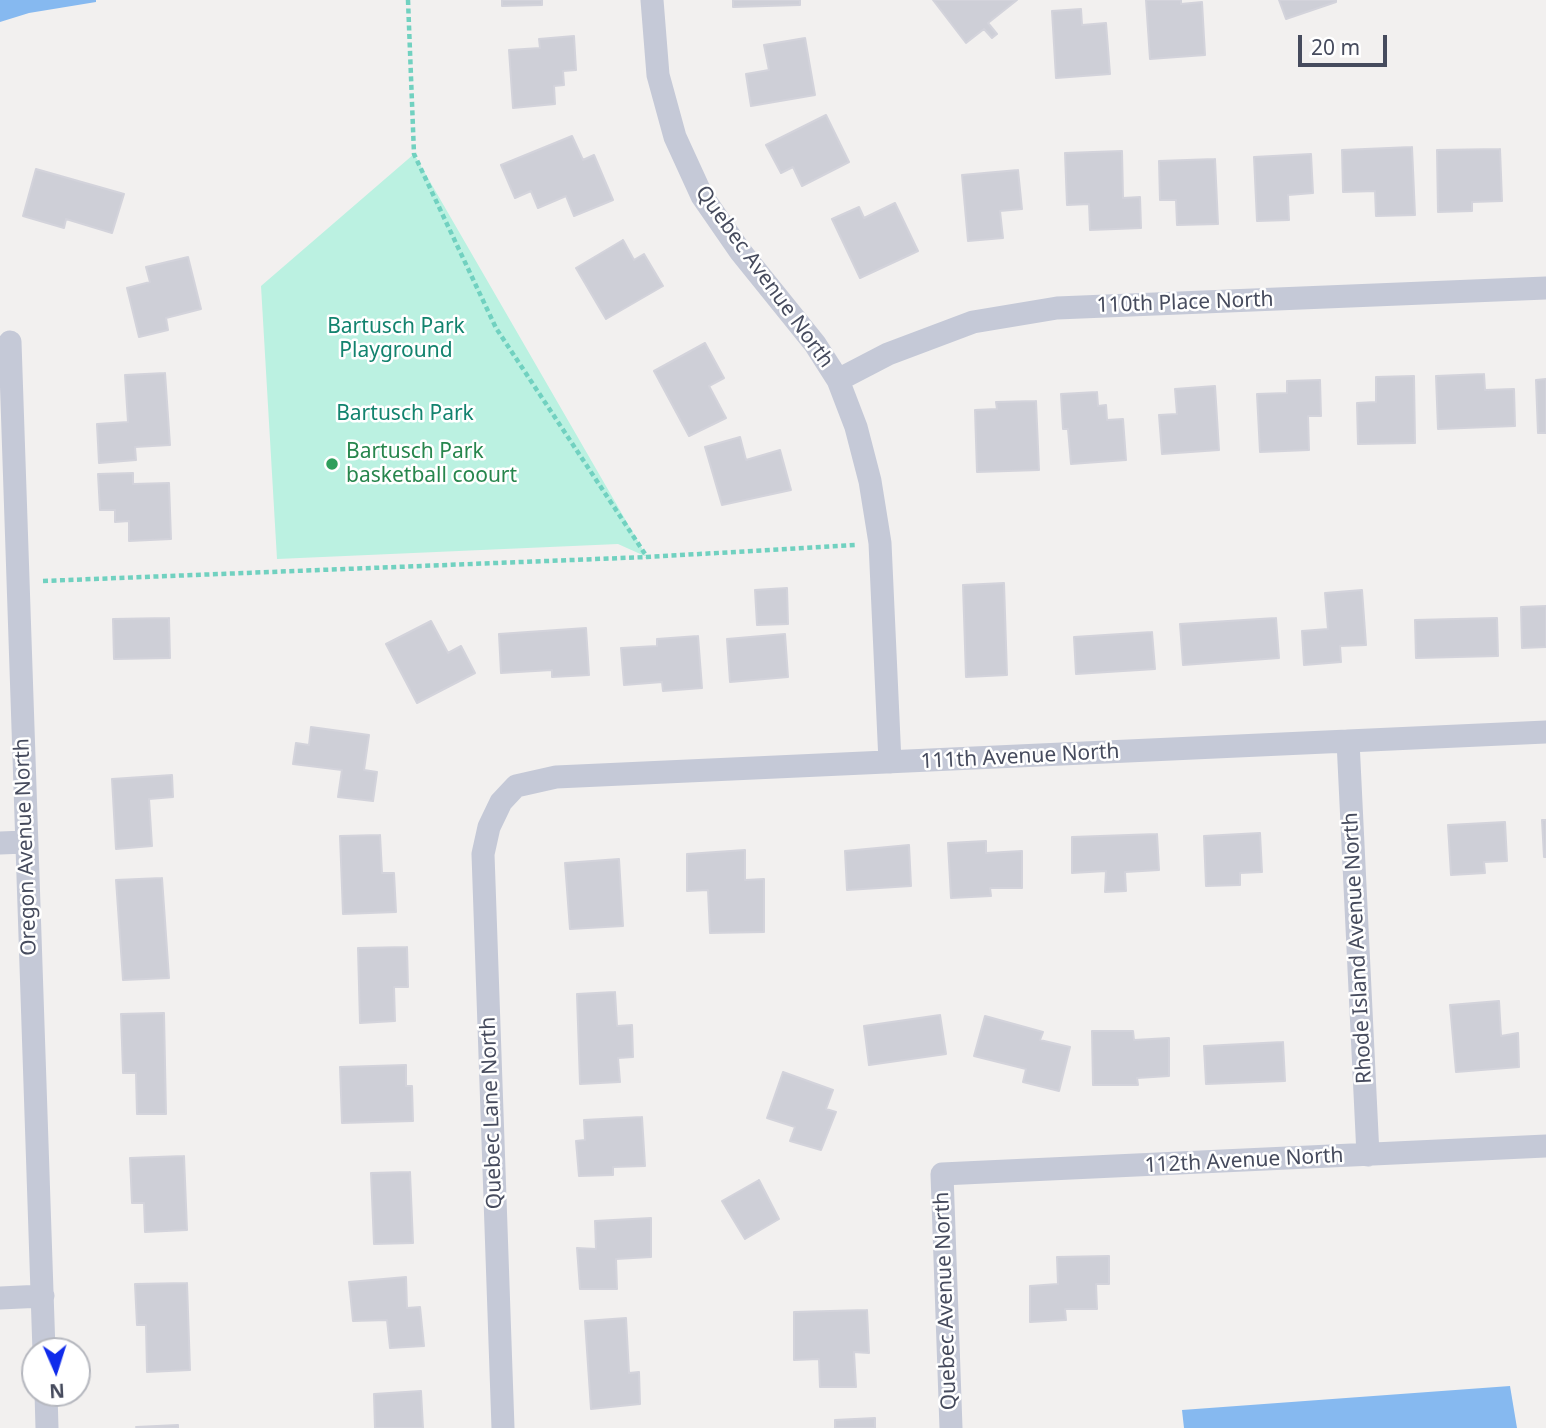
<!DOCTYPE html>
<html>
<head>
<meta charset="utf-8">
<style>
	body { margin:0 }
	#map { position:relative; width:1546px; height:1428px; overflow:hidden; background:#f2f0ef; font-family:"Noto Sans",sans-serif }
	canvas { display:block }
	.north { position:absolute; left:21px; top:1337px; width:70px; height:70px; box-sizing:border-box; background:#fff; border:2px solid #b5b7be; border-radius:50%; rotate:177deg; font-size:19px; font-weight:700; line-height:28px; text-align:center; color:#464b5d }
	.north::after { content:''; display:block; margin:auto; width:24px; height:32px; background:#102beb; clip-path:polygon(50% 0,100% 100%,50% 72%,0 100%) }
	.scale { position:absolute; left:1298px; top:35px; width:89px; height:32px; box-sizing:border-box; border:4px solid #464b5d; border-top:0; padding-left:9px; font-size:21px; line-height:24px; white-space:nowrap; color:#464b5d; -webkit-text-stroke:5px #fff; paint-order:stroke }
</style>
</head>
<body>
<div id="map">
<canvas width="1546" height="1428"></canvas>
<div class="north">N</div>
<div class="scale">20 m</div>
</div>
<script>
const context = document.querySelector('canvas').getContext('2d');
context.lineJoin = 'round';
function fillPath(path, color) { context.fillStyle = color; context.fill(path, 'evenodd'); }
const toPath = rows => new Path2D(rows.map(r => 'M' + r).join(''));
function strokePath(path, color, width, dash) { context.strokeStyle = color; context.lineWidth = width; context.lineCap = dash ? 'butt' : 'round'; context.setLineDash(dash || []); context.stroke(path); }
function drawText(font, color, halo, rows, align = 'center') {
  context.font = font + ' "Noto Sans",sans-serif'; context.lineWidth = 5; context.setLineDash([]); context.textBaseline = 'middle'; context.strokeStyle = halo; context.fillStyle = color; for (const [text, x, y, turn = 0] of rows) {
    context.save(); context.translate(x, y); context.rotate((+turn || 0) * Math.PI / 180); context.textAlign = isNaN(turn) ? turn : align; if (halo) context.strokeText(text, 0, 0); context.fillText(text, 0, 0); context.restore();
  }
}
const green = toPath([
	[414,154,647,557,618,544,277,559,261,286]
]);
const water = toPath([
	[0,0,96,0,96,2,29,13,0,22],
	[1510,1386,1517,1428,1184,1428,1182,1410]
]);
const building = toPath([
	[502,0,542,0,542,5,502,6,502,0],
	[733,0,800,0,800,5,733,7,733,0],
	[933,0,1017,0,988,23,997,34,992,38,984,29,966,43,933,0],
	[1146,0,1181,0,1181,4,1202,2,1205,55,1150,59,1146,0],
	[1279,0,1336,0,1336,2,1286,19,1279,0],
	[1081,9,1082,25,1106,23,1110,74,1056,78,1052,11,1081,9],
	[574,36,576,70,563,71,564,85,554,86,555,104,513,108,509,50,540,48,539,39,574,36],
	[805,38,815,95,751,106,746,74,769,70,764,45,805,38],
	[826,115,849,162,802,186,793,167,781,173,766,145,826,115],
	[572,136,583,160,594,155,613,200,574,216,566,196,538,208,531,191,515,198,501,165,572,136],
	[1412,147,1415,215,1376,216,1375,191,1343,192,1342,150,1412,147],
	[1500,149,1502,201,1472,202,1472,211,1438,212,1437,150,1500,149],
	[1122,151,1123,198,1140,197,1141,228,1090,230,1089,204,1067,205,1065,153,1122,151],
	[1311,154,1313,193,1288,195,1289,220,1257,221,1254,157,1311,154],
	[1215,159,1218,224,1177,225,1176,200,1160,200,1159,161,1215,159],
	[36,169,124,194,112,233,66,219,64,228,23,216,36,169],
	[1018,170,1022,209,1000,211,1003,238,968,241,962,175,1018,170],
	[895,203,918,251,860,278,832,219,859,207,864,218,895,203],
	[623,240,634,260,644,254,663,286,606,319,576,268,623,240],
	[188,257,201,309,166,318,168,330,139,337,127,288,150,282,146,267,188,257],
	[705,343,724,378,709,386,726,418,689,436,654,371,705,343],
	[165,373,170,445,135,447,136,460,99,463,97,424,128,422,125,375,165,373],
	[1484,374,1485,390,1514,389,1515,426,1438,429,1436,376,1484,374],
	[1414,376,1415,443,1358,444,1357,403,1376,402,1376,377,1414,376],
	[1546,379,1546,433,1538,433,1536,380,1546,379],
	[1320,380,1321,416,1308,416,1309,450,1260,452,1257,394,1287,393,1287,381,1320,380],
	[1215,386,1219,450,1162,454,1159,415,1177,414,1175,389,1215,386],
	[1097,392,1098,406,1106,405,1107,420,1123,419,1126,460,1071,464,1068,429,1063,429,1061,394,1097,392],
	[1036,401,1039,470,977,472,975,410,997,409,996,402,1036,401],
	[740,437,746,460,780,450,791,490,722,505,705,447,740,437],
	[133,473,133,484,169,483,171,539,129,541,129,521,115,522,115,510,100,510,98,474,133,473],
	[1004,583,1007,675,966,677,963,585,1004,583],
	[787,588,788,624,757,625,755,590,787,588],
	[1362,590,1366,645,1340,646,1341,662,1304,665,1302,631,1328,629,1325,593,1362,590],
	[1546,606,1546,647,1522,648,1521,607,1546,606],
	[169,618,170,658,114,659,113,619,169,618],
	[1276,618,1279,658,1183,665,1180,624,1276,618],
	[1497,618,1498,656,1416,658,1415,620,1497,618],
	[431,621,448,653,461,646,475,673,417,703,386,644,431,621],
	[586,628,589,675,552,677,552,670,501,673,499,634,586,628],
	[1152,632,1155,669,1076,674,1074,637,1152,632],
	[785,634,788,677,730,682,727,639,785,634],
	[698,636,702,688,663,691,662,682,624,685,621,648,657,646,657,639,698,636],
	[311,727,369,735,364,770,377,772,373,801,338,797,342,770,293,764,296,743,309,745,311,727],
	[172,775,173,797,149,799,152,846,116,849,112,779,172,775],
	[1542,820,1546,820,1546,857,1544,857,1542,820],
	[1505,822,1507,861,1484,862,1485,873,1451,875,1448,825,1505,822],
	[1260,833,1262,872,1240,873,1240,885,1206,886,1204,836,1260,833],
	[1157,834,1159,870,1125,872,1126,891,1105,892,1106,871,1072,873,1072,837,1157,834],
	[380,835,382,873,394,873,396,912,343,914,340,836,380,835],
	[986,841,986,853,1022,851,1022,888,990,888,991,896,951,898,948,843,986,841],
	[909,845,911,886,847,890,845,851,909,845],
	[745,850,745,880,764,879,764,932,710,933,708,890,687,891,687,854,745,850],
	[619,859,623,926,570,929,565,863,619,859],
	[162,878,169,978,123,980,116,880,162,878],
	[407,947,408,987,394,987,395,1021,360,1023,358,948,407,947],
	[615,992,617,1026,632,1025,633,1057,618,1058,620,1082,580,1084,577,994,615,992],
	[1499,1001,1501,1036,1518,1033,1519,1067,1456,1072,1450,1005,1499,1001],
	[164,1013,166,1114,137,1114,136,1073,123,1073,121,1014,164,1013],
	[940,1015,946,1054,869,1065,864,1026,940,1015],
	[985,1016,1043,1032,1040,1040,1070,1047,1059,1091,1023,1082,1026,1069,974,1056,985,1016],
	[1092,1031,1133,1031,1134,1040,1169,1038,1169,1076,1137,1078,1138,1085,1093,1085,1092,1031],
	[1283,1042,1285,1081,1206,1084,1204,1046,1283,1042],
	[406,1065,406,1086,412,1086,413,1121,342,1123,340,1067,406,1065],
	[783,1072,833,1090,826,1109,836,1112,821,1150,790,1141,795,1127,767,1118,783,1072],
	[642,1117,645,1166,613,1167,613,1175,579,1176,576,1141,585,1140,584,1120,642,1117],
	[184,1156,187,1230,145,1232,144,1203,132,1203,130,1158,184,1156],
	[410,1172,413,1243,374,1244,371,1173,410,1172],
	[759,1180,779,1219,745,1239,722,1201,759,1180],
	[651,1218,651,1257,616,1259,617,1289,580,1289,577,1248,596,1249,595,1221,651,1218],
	[1109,1256,1109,1284,1096,1284,1097,1309,1065,1309,1066,1320,1030,1322,1030,1286,1058,1284,1057,1257,1109,1256],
	[406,1277,407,1308,420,1307,424,1346,390,1348,387,1320,353,1321,349,1282,406,1277],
	[187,1283,190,1370,147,1372,146,1325,137,1325,135,1284,187,1283],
	[867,1310,869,1353,854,1352,856,1387,820,1387,819,1359,794,1360,794,1312,867,1310],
	[626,1318,629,1373,639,1372,640,1404,591,1409,585,1321,626,1318],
	[421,1391,423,1428,375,1428,374,1394,421,1391],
	[875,1418,875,1428,835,1428,835,1420,875,1418],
	[178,1425,178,1428,136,1427,178,1425]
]);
const path = toPath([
	[408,0,414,154,496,328,647,557],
	[43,581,647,557,856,545]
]);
const street = toPath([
	[652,0,658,75,675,137,702,196,740,251,815,344,838,380,856,427,870,481,880,543,890,762],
	[10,342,44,1351],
	[838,380,888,354,973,322,1057,308,1546,288],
	[1348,741,1368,1155],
	[0,843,25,842],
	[0,1298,43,1296],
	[46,1393,47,1428],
	[503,1428,483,854,489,827,501,802,516,786,556,777,1546,732],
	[951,1428,942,1174,1546,1146]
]);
const markers = [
	[332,464,7,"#2e9e5b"]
];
const streetNames = [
	["Quebec Avenue North",764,277,54],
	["110th Place North",1185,303,-2],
	["111th Avenue North",1020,757,-3],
	["Oregon Avenue North",26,847,-92],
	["Rhode Island Avenue North",1358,948,-93],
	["Quebec Lane North",492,1113,-92],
	["112th Avenue North",1244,1161,-3],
	["Quebec Avenue North",946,1301,-92]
];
const parkNames = [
	["Bartusch Park",396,327],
	["Playground",396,351],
	["Bartusch Park",405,414]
];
const leisureNames = [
	["Bartusch Park",346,452],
	["basketball coourt",346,476]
];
fillPath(green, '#bbf1e1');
fillPath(water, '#86b9f0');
fillPath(building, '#cecfd7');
strokePath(building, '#d3d3db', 2);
strokePath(path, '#71d1c0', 4.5, [5, 3.5]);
strokePath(street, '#c5c9d7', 23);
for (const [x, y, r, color] of markers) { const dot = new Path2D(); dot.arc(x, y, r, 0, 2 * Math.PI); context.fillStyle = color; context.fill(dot); strokePath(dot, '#fff', 2.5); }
drawText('21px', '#464b5d', '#fff', streetNames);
drawText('21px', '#12836e', '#fff', parkNames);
drawText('21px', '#27864d', '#fff', leisureNames, 'left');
</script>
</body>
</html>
